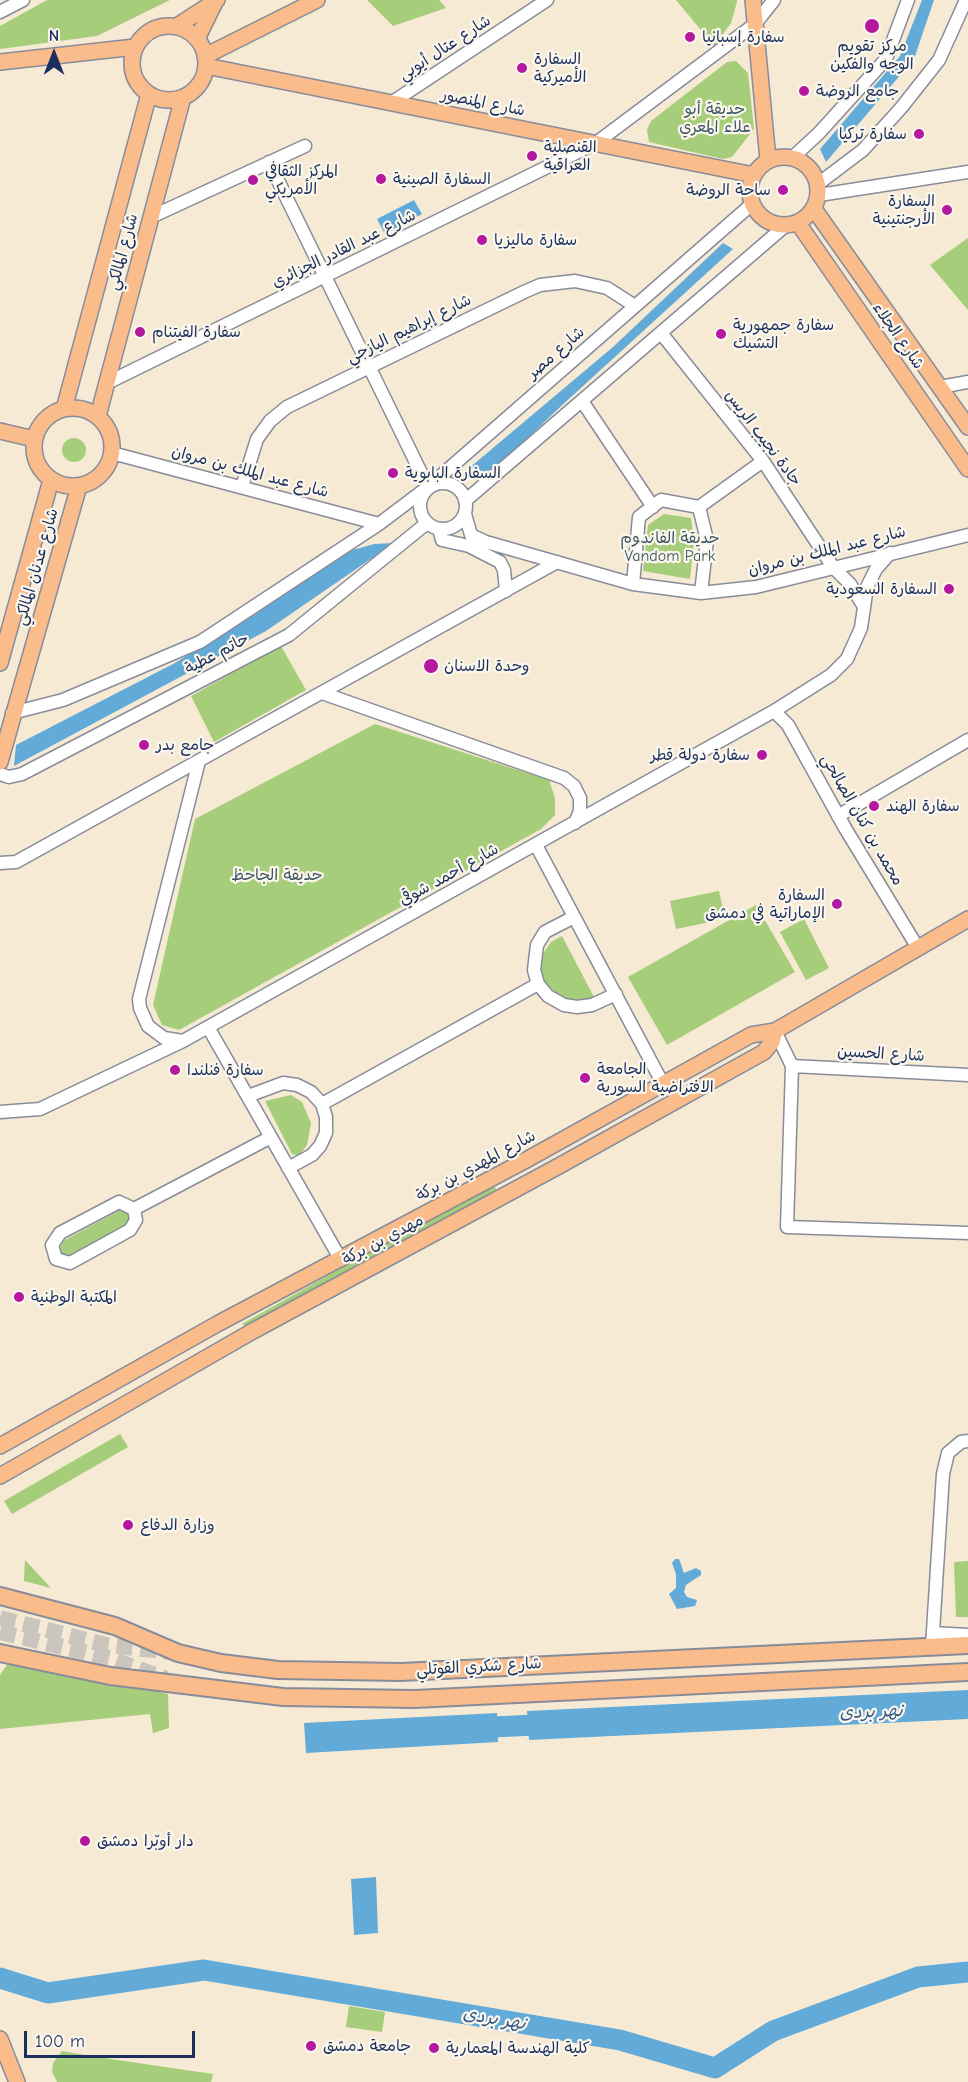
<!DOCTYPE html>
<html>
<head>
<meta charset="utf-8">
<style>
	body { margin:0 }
	#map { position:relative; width:968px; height:2082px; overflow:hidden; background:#f6ead5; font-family:"Comic Neue",sans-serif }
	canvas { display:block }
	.north { position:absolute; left:24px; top:24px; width:60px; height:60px; -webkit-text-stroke:4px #fbf7ec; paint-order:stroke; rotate:0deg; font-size:16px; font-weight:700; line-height:24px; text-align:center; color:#1b2f5e }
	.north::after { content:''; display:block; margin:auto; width:21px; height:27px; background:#1b2f5e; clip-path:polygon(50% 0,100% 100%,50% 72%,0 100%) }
	.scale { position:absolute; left:24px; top:2031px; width:171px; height:27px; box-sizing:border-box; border:3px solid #1b2f5e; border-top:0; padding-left:8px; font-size:18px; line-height:21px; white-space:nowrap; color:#1b2f5e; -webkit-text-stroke:4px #fbf7ec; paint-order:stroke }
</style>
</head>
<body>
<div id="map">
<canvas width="968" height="2082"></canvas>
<div class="north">N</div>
<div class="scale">100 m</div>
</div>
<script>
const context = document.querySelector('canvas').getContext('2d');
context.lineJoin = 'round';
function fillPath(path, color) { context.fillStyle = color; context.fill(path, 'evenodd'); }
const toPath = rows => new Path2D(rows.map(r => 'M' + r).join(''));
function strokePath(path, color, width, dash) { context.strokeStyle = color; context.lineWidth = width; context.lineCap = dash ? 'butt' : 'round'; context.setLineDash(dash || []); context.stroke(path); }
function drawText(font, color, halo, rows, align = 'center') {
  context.font = font + ' "Comic Neue","Playpen Sans Arabic",sans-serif'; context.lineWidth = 4.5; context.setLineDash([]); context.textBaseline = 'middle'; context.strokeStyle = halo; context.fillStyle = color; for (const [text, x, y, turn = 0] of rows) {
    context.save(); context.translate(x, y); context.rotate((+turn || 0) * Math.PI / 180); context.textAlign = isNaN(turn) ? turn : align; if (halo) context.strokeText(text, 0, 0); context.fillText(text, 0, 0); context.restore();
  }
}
const green = toPath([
	[47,0,170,0,97,36,0,49,0,26],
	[367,0,439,0,446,8,393,26],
	[676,0,737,0,737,2,731,23,714,46],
	[736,61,748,73,754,129,732,157,723,159,649,142,647,130,651,121,727,62],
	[968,238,968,310,930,265],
	'62 450a12 12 0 1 1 24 0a12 12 0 1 1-24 0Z',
	[664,514,691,518,694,542,690,579,643,571,648,525],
	[281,646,306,690,214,742,191,696],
	[375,724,549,780,555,798,555,815,541,829,179,1030,162,1025,153,1005,195,819],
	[719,891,725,919,676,929,670,901],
	[756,905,795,972,667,1045,628,977],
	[804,919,829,968,806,980,780,932],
	[562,936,595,999,567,1002,546,984,540,971,542,955,551,942],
	[291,1095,302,1102,311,1123,307,1145,299,1156,292,1154,265,1101],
	[493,1182,497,1192,246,1327,242,1324],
	[120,1210,127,1210,130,1215,127,1226,65,1259,59,1251,63,1241],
	[120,1434,128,1447,12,1514,4,1501],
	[25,1560,51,1588,24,1581],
	[968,1561,968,1617,956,1617,954,1562],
	[11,1659,168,1694,169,1728,153,1733,150,1714,0,1729,0,1675],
	[349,2006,385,2012,382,2032,346,2027],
	[62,2051,97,2057,213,2074,211,2082,57,2082,52,2072,53,2063]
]);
const water = toPath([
	[922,0,934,0,914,59,826,162,820,149,900,56],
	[414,200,422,214,385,234,377,219],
	[723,243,733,249,559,408,481,483,468,469,613,347],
	[394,543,266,631,14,766,16,745,173,664,256,614,342,553,374,544],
	[675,1559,679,1559,684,1573,696,1568,701,1571,701,1575,686,1585,684,1592,687,1597,697,1600,695,1606,677,1609,669,1594,676,1588,676,1574,672,1563],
	[968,1690,968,1719,529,1740,527,1711],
	[497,1713,498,1742,306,1753,304,1723],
	[376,1877,378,1933,354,1935,351,1879]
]);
const river = toPath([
	[471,1728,557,1724],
	[0,1978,48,1993,204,1970,620,2040,715,2068,773,2031,918,1977,968,1972]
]);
const highwayTunnel = toPath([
	[0,1618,106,1645,171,1652],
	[0,1632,109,1658,166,1679]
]);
const minor = toPath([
	[0,12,23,0],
	[391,103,547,0],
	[792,158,819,133,886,59,908,0],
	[269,162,428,487],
	[818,184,863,150,901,108,939,60,966,0],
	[819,195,968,172],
	[151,217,305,146],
	[661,333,763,461,833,567,850,584,863,605],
	[107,383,596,143,755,24,774,0],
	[940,387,968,382],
	[582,401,653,507],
	[112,453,379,524],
	'420 506a23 23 0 1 1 46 0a23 23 0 1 1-46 0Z',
	[242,487,257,439,270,421,287,407,524,292,540,285,575,281,607,288,635,306],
	[465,501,785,226],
	[699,507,763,461],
	[465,514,471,535,486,542,633,584,701,593,756,587,968,535],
	[439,529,442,540,469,546,500,562,504,570,506,591],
	[633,584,639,517,661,500,699,507,707,540,701,593],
	[322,693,564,778,574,786,580,798,580,811,575,823],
	[774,711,788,725,845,828,918,948],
	[12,713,63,700,200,642,379,524,428,487,752,204],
	[0,774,9,777,22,774,289,635,427,523],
	[838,816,968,740],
	[536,845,663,1084],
	[0,863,16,862,557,562],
	[574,917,545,932,537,945,534,970,538,984,548,996,564,1005,577,1007,592,1005,616,994],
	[208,1027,341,1260],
	[775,1031,792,1066,787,1227,968,1233],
	[183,1041,164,1038,148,1026,140,1008,139,999,199,761],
	[792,1066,968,1075],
	[248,1096,283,1083,297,1085,311,1092,322,1104,326,1117,326,1133,320,1146,312,1155,288,1168],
	[322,1104,538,984],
	[0,1112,40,1109,183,1041,774,711,831,675,847,659,861,628,867,587,876,569,890,553],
	[119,1202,134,1209,136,1220,130,1230,70,1263,56,1259,52,1245,60,1233,119,1202],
	[134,1209,271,1137],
	[933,1633,968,1635],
	[932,1647,943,1474,948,1453,961,1442,968,1441]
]);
const major = toPath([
	[753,0,768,160],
	'132 63a37 37 0 1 1 74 0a37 37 0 1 1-74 0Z',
	[177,26,217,0],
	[197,39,215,2],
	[205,56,317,0],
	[0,62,135,47],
	[206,66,754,175],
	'750 191a34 34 0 1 1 68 0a34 34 0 1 1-68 0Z',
	[814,209,968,427],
	[798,223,968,469],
	'34 447a39 39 0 1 1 78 0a39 39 0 1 1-78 0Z',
	[64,409,149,94],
	[98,416,183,97],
	[0,431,34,439],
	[0,663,51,480],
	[0,762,79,486],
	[0,1446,219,1323,528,1159,751,1035,775,1031,968,919],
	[0,1476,253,1331,557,1167,764,1052,772,1042,775,1031],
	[0,2039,17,2082]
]);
const highway = toPath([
	[0,1596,115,1626,178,1653,221,1663,278,1670,401,1672,968,1645],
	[0,1653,110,1676,283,1697,415,1699,968,1672]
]);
const markers = [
	[872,26,8,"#b5179e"],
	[690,37,6,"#b5179e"],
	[522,68,6,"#b5179e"],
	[804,91,6,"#b5179e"],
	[919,134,6,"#b5179e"],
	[532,156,6,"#b5179e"],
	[381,179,6,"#b5179e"],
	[253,180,6,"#b5179e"],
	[783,190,6,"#b5179e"],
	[947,210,6,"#b5179e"],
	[482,240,6,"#b5179e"],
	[140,332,6,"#b5179e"],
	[721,334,6,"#b5179e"],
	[393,473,6,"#b5179e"],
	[949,589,6,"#b5179e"],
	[431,666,8,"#b5179e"],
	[144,745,6,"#b5179e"],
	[762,755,6,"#b5179e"],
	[874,806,6,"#b5179e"],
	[837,904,6,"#b5179e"],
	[175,1070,6,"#b5179e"],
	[585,1078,6,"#b5179e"],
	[19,1297,6,"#b5179e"],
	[128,1525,6,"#b5179e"],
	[85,1841,6,"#b5179e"],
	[311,2046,6,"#b5179e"],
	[434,2048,6,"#b5179e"]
];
const poiNames = [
	["سفارة إسبانيا",702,37],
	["مركز تقويم",872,46,"center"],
	["الوجه والفكين",872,64,"center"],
	["السفارة",534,59],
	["الأميركية",534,77],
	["جامع الروضة",816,91],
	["سفارة تركيا",907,134,"right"],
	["القنصلية",544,147],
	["العراقية",544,165],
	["المركز الثقافي",265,171],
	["الأمريكي",265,189],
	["السفارة الصينية",393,179],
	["ساحة الروضة",771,190,"right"],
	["السفارة",935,201,"right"],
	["الأرجنتينية",935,219,"right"],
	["سفارة ماليزيا",494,240],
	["سفارة جمهورية",733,325],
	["التشيك",733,343],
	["سفارة الفيتنام",152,332],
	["السفارة البابوية",405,473],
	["السفارة السعودية",937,589,"right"],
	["وحدة الاسنان",444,666],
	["جامع بدر",156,745],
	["سفارة دولة قطر",750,755,"right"],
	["سفارة الهند",886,806],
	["السفارة",825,895,"right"],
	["الإماراتية في دمشق",825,913,"right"],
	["الجامعة",597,1069],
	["الافتراضية السورية",597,1087],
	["سفارة فنلندا",187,1070],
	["المكتبة الوطنية",31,1297],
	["وزارة الدفاع",140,1525],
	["دار أوبّرا دمشق",97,1841],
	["جامعة دمشق",323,2046],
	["كلية الهندسة المعمارية",446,2048]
];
const streetNames = [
	["شارع عتال أيوبي",445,48,-33],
	["شارع المنصور",483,103,11],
	["شارع عبد القادر الجزائري",344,249,-26],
	["شارع المالكي",123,252,-75],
	["شارع إبراهيم اليازجي",409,329,-26],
	["شارع الجلاء",898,336,55],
	["شارع مصر",556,353,-41],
	["جادة نجيب الريس",763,438,53],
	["شارع عبد الملك بن مروان",250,472,15],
	["شارع عبد الملك بن مروان",827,551,-14],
	["شارع عدنان المالكي",37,567,-74],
	["حاتم عطية",217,654,-28],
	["محمد بن كنان الصالحي",862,820,60],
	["شارع أحمد شوقي",449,875,-29],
	["شارع الحسين",881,1054,3],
	["شارع المهدي بن بركة",476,1166,-28],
	["مهدي بن بركة",383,1240,-28],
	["شارع شكري القوتلي",479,1667,-3]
];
const parkNames = [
	["حديقة أبو",715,109],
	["علاء المعري",715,127],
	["حديقة الفاندوم",670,538],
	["Vandom Park",670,556],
	["حديقة الجاحظ",277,875]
];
const waterNames = [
	["نهر بردى",871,1712,-2],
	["نهر بردى",494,2019,10]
];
fillPath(green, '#a6cd79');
fillPath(water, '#62abd9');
strokePath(river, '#62abd9', 21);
strokePath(highwayTunnel, '#cac5bd', 16, [16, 8]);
strokePath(minor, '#888c9a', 15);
strokePath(major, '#888c9a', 18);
strokePath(highway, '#888c9a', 20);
strokePath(minor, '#fff', 12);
strokePath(major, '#f9bc8a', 15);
strokePath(highway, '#f9bc8a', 16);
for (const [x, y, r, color] of markers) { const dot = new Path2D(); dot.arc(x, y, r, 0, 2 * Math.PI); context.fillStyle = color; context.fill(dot); strokePath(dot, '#fbf7ec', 2); }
drawText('16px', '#1b2f5e', '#fbf7ec', poiNames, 'left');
drawText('16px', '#1b2f5e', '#fbf7ec', streetNames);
drawText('16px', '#3e5665', '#fbf7ec', parkNames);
drawText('italic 18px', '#345a89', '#fbf7ec', waterNames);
</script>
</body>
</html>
